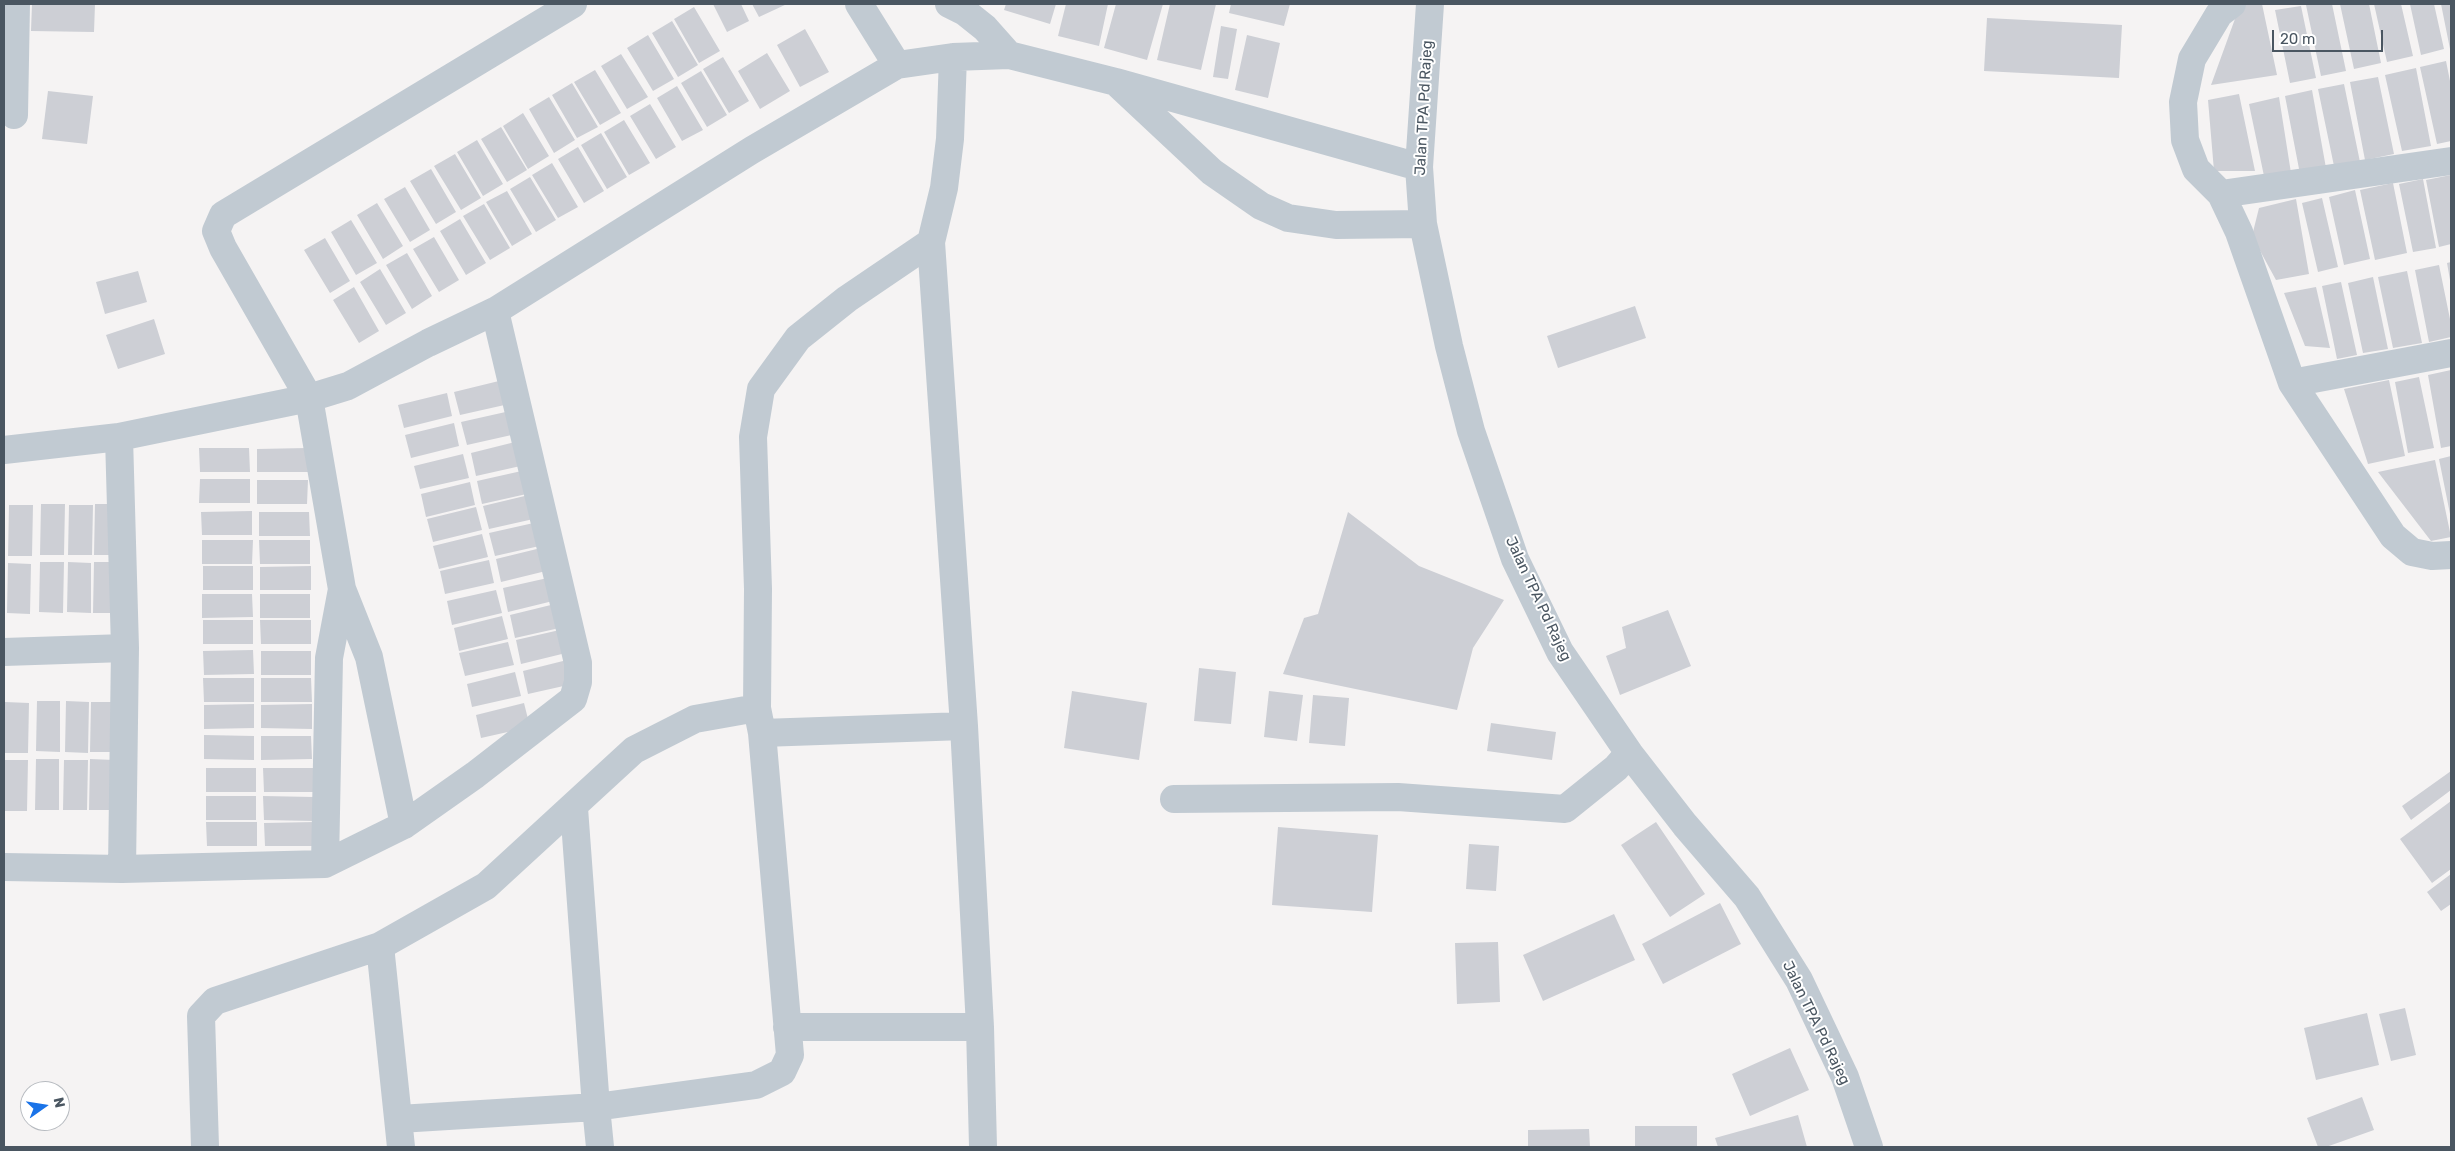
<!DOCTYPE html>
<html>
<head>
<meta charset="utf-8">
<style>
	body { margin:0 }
	#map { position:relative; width:2455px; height:1151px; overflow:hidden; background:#f5f3f3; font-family:Rubik,sans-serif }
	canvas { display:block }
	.frame { position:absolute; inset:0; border:5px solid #4a5661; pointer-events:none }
	.north { position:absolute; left:20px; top:1081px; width:50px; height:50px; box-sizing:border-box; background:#fff; border:1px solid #b7bbc0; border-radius:50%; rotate:77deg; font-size:14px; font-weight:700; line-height:20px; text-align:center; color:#4a5661 }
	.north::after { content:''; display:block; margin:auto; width:18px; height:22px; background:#1a73e8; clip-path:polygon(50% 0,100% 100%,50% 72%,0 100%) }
	.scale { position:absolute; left:2272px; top:30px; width:111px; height:22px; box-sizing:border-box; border:2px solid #4a5661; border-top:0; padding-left:6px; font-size:15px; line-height:18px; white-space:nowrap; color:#4a5661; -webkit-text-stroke:4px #fff; paint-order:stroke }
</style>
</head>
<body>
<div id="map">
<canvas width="2455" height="1151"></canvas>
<div class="frame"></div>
<div class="north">N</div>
<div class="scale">20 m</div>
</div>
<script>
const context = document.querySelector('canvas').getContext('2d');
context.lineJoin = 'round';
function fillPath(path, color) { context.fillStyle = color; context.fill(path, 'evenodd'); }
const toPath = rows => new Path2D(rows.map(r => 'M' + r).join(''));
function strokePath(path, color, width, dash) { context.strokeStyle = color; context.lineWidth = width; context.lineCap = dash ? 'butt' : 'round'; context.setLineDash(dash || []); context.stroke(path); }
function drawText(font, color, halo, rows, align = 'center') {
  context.font = font + ' Rubik,sans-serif'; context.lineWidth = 4; context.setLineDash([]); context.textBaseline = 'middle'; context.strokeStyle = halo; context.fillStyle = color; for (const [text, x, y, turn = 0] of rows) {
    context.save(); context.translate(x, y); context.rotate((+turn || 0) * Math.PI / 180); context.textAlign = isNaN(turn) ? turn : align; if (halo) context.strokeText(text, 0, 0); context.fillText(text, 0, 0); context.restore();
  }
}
const building = toPath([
	[32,4,95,4,94,32,31,31],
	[713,4,741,4,749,21,727,32],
	[752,4,787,4,759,17],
	[1006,4,1056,4,1050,24,1004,10],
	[1066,4,1108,4,1099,46,1058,36],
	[1116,4,1163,4,1147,60,1104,48],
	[1170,4,1216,4,1201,70,1157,60],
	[1231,4,1290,4,1284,26,1229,13],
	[2247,4,2262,4,2277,75,2211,85,2240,5],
	[2332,4,2346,71,2321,76,2306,5],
	[2340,4,2369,4,2381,63,2354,69],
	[2374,4,2401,4,2413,56,2387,62],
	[2410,4,2434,4,2444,49,2421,55],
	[2441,4,2451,4,2451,49,2450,49],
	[2301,6,2316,78,2290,83,2275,10],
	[694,7,720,51,699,63,674,19],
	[1987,18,2122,25,2119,78,1984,71],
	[672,21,698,65,678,77,652,33],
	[1221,26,1237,29,1228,79,1213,77],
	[805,29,829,72,800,87,777,45],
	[648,35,674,79,653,91,627,48],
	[1247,35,1280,43,1268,98,1235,90],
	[767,53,790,91,760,109,738,71],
	[621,54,648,97,627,109,601,66],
	[723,57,749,101,729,113,703,69],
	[2446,61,2451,86,2451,141,2437,144,2420,67],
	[2416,68,2431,146,2402,151,2385,75],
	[595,70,621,113,600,125,574,82],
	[701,71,727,115,707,127,681,83],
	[2378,77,2394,154,2365,160,2350,82],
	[572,83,598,127,577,138,552,95],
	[2344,84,2360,162,2334,166,2318,89],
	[677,86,703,130,682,141,657,98],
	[2312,90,2326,168,2300,174,2285,96],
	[48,91,93,96,87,144,42,139],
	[2239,94,2255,171,2214,171,2208,100],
	[549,97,575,140,554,153,529,109],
	[2279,97,2291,173,2264,176,2249,104],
	[650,104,676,147,656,159,630,116],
	[523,113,549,156,528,169,503,126],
	[624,120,650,163,629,175,604,132],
	[501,127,527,170,507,182,481,139],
	[601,133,627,177,607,189,581,145],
	[477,140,503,184,483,196,457,152],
	[578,147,604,191,584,203,558,159],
	[455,154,481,198,461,210,434,166],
	[552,163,578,207,558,218,532,175],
	[431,169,456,212,436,224,410,181],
	[2451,175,2451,244,2439,247,2426,180],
	[530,177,556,220,536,232,510,189],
	[2423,179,2436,248,2413,252,2399,184],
	[2393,183,2407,253,2375,260,2360,190],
	[405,187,430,230,410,242,384,199],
	[2355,190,2370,259,2344,265,2329,197],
	[507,191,532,234,512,246,486,202],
	[2322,198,2338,267,2318,272,2302,203],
	[2296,199,2309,274,2276,280,2252,236,2259,208],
	[377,203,403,246,383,259,357,215],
	[484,204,510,248,490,260,463,216],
	[460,219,486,263,466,275,440,231],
	[351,220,377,263,356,275,331,232],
	[434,237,459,280,439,292,413,249],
	[325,238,350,281,330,293,304,250],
	[407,253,432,296,412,309,386,265],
	[2451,262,2451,280,2450,280,2447,263],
	[2439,265,2451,324,2451,337,2429,342,2415,270],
	[380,269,406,313,386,325,360,282],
	[138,271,147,302,105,314,96,282],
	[2407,271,2422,343,2393,348,2378,277],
	[2373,277,2388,349,2363,353,2348,283],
	[2341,282,2357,355,2337,359,2322,286],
	[354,287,379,331,359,343,333,300],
	[2316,287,2330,348,2305,346,2284,293],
	[1635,306,1646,338,1558,368,1547,336],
	[154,319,165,354,118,369,106,335],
	[2451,370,2451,446,2441,448,2428,375],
	[2419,377,2434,448,2408,453,2395,382],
	[503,380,509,404,460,415,454,392],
	[2389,380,2405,456,2368,464,2344,389],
	[447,393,452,416,404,428,398,405],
	[510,411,516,434,467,445,461,422],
	[454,423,459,446,411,458,405,435],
	[519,441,525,465,476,476,471,453],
	[199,448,249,448,250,472,200,472],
	[307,448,308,472,257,472,257,449],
	[463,454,469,478,420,489,414,466],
	[2451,456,2451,514,2450,514,2439,459],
	[2435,460,2451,537,2431,541,2378,472],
	[526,470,531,493,482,504,477,481],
	[200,479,250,479,250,503,199,503],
	[257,480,308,480,307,504,257,504],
	[470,482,475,505,426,517,421,494],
	[533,494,538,518,489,529,483,506],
	[41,504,65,504,64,555,40,555],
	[95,504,119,504,118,555,94,555],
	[9,505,33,505,32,556,8,556],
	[69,505,93,505,92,555,68,555],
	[476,507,482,530,433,542,427,519],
	[252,511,252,535,202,535,201,512],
	[259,512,309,512,310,536,259,536],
	[1348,512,1419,566,1504,600,1473,648,1457,710,1283,674,1304,618,1318,614],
	[538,522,544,545,495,556,489,533],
	[482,534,488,557,439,569,433,546],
	[202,540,253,540,252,564,202,564],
	[259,540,310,540,310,564,260,564],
	[545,547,550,570,501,582,496,559],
	[489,560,494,583,445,594,440,571],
	[40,562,64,562,63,613,39,612],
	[68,562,91,563,91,613,67,612],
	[94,562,118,562,117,613,93,613],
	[8,563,31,564,30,614,7,613],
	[203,566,253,566,253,590,203,590],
	[311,566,311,590,260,590,260,567],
	[552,577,557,600,508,612,503,588],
	[496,590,502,613,452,625,447,601],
	[202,594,252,594,253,617,202,618],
	[260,594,310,594,310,618,260,618],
	[559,603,564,627,515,638,510,615],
	[1668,610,1691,666,1620,695,1606,656,1626,648,1622,627],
	[502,616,508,639,459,651,454,628],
	[203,620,253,620,253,644,203,644],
	[260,620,311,620,311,644,261,644],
	[564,629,570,652,521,664,516,640],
	[508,642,514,665,465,676,459,653],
	[253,650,254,674,204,675,203,651],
	[261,651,311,651,311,675,261,675],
	[571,659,577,683,528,694,523,671],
	[1199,668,1236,672,1231,724,1194,721],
	[515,672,521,696,472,707,467,684],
	[203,678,254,678,254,702,204,702],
	[261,678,311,678,312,702,261,702],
	[1072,691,1147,703,1139,760,1064,748],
	[1269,691,1303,695,1297,741,1264,737],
	[1313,695,1349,698,1345,746,1309,743],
	[37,701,60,701,60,752,36,751],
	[66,701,89,702,88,753,65,752],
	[5,702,29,703,28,753,4,753],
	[91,702,115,702,114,752,90,752],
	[524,703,530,727,481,738,476,715],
	[254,704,254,728,204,729,204,705],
	[312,704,312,729,261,728,261,705],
	[1491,723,1556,732,1552,760,1487,751],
	[204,735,254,736,254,760,204,759],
	[261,736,311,736,312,759,261,760],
	[36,759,59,759,59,810,35,810],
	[90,759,114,760,113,810,89,810],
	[4,760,28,760,27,811,4,811],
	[64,760,88,760,87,810,63,810],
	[206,768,256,768,256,792,206,792],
	[263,768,313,768,314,792,264,792],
	[2451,771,2451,790,2411,820,2402,806],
	[206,796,256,796,256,820,206,820],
	[263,796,314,797,314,821,264,820],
	[2451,801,2451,869,2432,883,2400,839],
	[206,822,257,822,257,846,207,846],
	[315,822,315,846,265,846,264,823],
	[1656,822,1705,894,1670,917,1621,845],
	[1278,827,1378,835,1372,912,1272,905],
	[1469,844,1499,846,1496,891,1466,889],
	[2451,874,2451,904,2441,911,2427,892],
	[1720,903,1741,944,1663,984,1642,944],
	[1614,914,1635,960,1543,1001,1523,955],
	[1498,942,1500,1002,1457,1004,1455,943],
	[2405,1008,2416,1055,2391,1061,2379,1014],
	[2367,1013,2379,1065,2316,1080,2304,1028],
	[1790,1048,1809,1090,1750,1116,1732,1074],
	[2362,1097,2374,1130,2326,1147,2318,1147,2307,1118],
	[1798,1115,1807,1147,1718,1147,1715,1138],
	[1635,1126,1697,1126,1697,1147,1635,1147],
	[1589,1129,1590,1147,1528,1147,1528,1130]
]);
const minor = toPath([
	[859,4,897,65],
	[949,4,965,12,985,28,1009,55],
	[1430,4,1419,167,1423,224,1449,346,1471,431,1515,559,1560,652,1629,753,1685,825,1747,897,1799,980,1845,1077,1869,1147],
	[2232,4,2219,14,2192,59,2183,102,2185,140,2196,169,2221,194,2239,232,2292,383,2393,536,2412,552,2432,556,2451,555],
	[953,57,950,139,944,188,931,242,964,726,980,1027,983,1147],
	[1119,85,1212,172,1261,206,1288,218,1336,225,1423,224],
	[14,115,16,4],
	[2221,194,2451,161],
	[2292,383,2451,353],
	[4,450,119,437,309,398,348,386,428,343,495,311,752,150,897,65,953,57,1009,55,1116,82,1419,167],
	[4,652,125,648],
	[762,733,964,726],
	[1174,799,1398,797,1565,809,1616,768,1629,753],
	[404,825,369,657,342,589,309,398,223,248,216,231,223,215,573,4],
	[325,864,329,658,342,589],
	[4,867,122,869,125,648,119,437],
	[122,869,325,864,404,825,475,775,573,699,578,682,578,663,495,311],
	[380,946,401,1147],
	[787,1027,980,1027],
	[399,1119,596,1107,574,808],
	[205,1147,201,1016,215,1001,380,946,486,886,634,750,695,719,757,708],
	[600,1147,596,1107,756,1085,782,1072,790,1055,762,733,757,708,758,589,753,437,761,389,798,338,847,299,931,242]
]);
const streetNames = [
	["Jalan TPA Pd Rajeg",1424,108,-87],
	["Jalan TPA Pd Rajeg",1538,599,65],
	["Jalan TPA Pd Rajeg",1816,1023,64]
];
fillPath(building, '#cdcfd5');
strokePath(minor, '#c1cad2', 28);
drawText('15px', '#4a5661', '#fff', streetNames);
</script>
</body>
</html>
